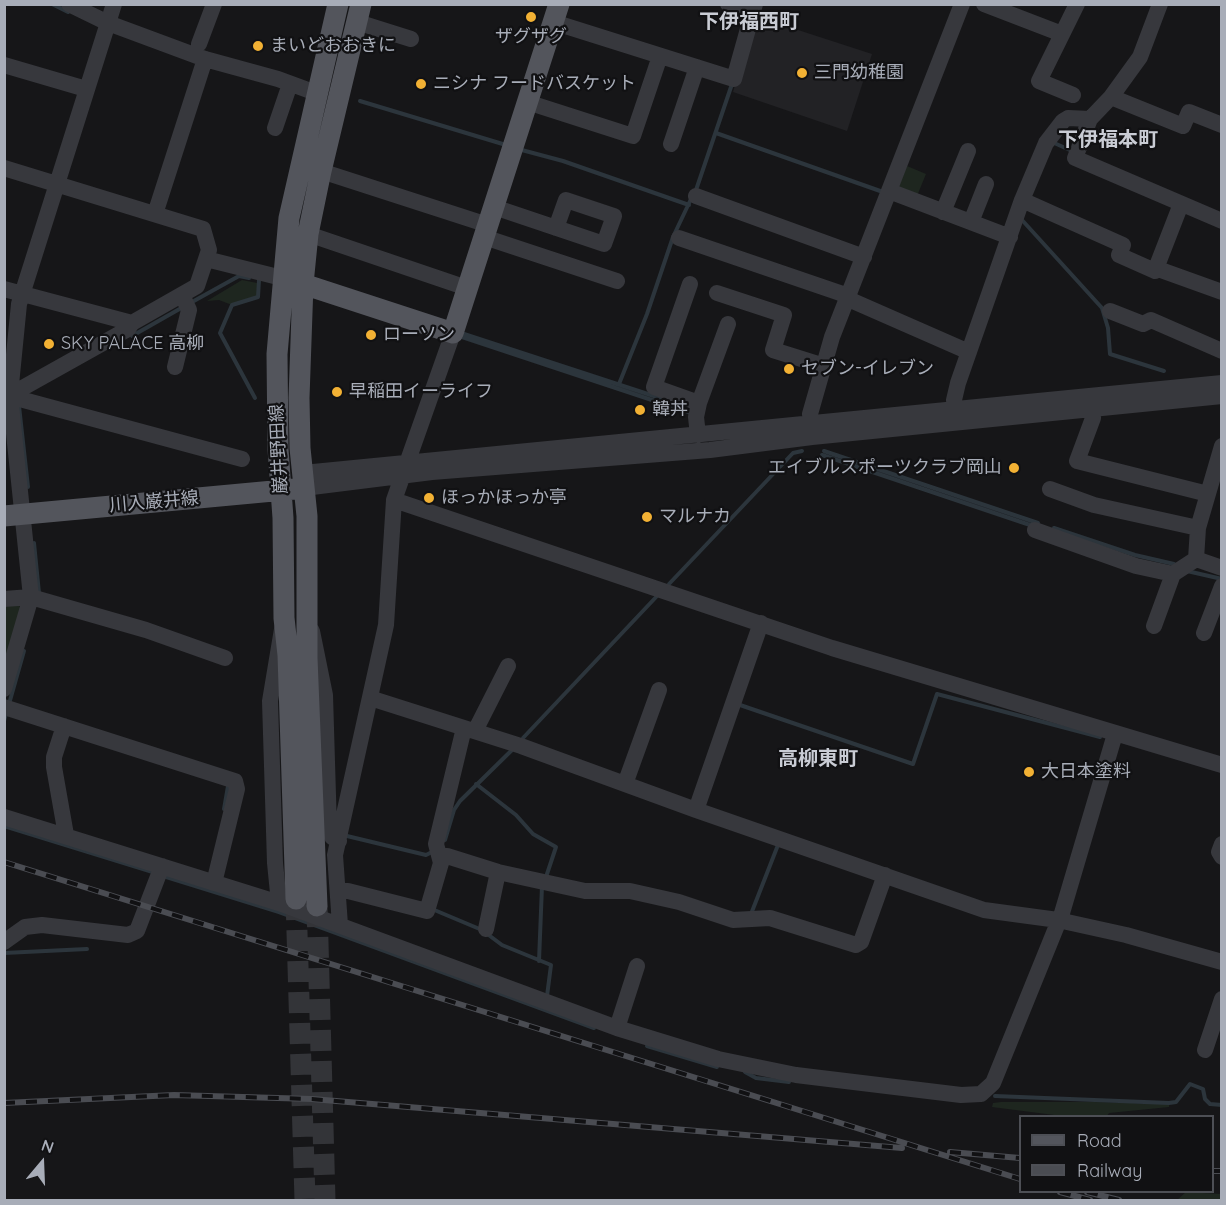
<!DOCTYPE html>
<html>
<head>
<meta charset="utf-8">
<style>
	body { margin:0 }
	#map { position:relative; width:1226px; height:1205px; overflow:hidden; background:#161618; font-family:Quicksand,sans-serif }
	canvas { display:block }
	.frame { position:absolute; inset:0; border:6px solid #a8adb8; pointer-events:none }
	.legend { position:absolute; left:1019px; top:1115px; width:195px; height:78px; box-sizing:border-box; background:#111113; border:2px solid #4d4f55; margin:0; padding:8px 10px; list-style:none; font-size:18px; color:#a8adb8 }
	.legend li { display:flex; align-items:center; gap:12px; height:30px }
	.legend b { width:30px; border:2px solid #4d4f55 }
	.north { position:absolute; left:12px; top:1133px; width:60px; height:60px; -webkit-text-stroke:4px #111113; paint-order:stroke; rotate:19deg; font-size:16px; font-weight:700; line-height:24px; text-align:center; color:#a8adb8 }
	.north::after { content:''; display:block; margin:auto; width:21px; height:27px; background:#a8adb8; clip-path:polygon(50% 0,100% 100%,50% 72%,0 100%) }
</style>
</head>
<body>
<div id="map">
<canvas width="1226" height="1205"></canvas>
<div class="frame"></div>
<ul class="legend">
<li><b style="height:8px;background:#53555c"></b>Road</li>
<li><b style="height:8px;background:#4a4c52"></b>Railway</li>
</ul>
<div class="north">N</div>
</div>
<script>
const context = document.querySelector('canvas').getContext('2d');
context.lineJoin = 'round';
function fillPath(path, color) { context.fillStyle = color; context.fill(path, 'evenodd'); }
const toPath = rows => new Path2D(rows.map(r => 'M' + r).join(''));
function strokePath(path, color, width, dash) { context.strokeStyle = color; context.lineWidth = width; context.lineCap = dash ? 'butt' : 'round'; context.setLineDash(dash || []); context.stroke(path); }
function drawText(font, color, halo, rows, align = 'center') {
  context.font = font + ' Quicksand,"Noto Sans JP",sans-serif'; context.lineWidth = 4.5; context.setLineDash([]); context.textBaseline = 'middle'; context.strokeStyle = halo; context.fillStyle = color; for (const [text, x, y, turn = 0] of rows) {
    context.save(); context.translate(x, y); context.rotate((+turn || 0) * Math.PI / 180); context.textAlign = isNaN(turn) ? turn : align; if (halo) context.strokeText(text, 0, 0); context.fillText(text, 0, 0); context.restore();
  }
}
const built = toPath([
	[755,16,872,54,847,131,733,92]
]);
const green = toPath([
	[907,166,926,174,917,196,898,188],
	[242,280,257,283,257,296,232,305,219,300,207,301],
	[18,604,21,609,5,662,5,605],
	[1001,1102,1095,1102,1169,1104,1169,1107,1109,1113,1107,1116,1062,1116,992,1107,993,1103],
	[1186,1192,1221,1194,1221,1200,1177,1200]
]);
const stream = toPath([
	[52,4,68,12],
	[360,101,506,145],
	[716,133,883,192],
	[1052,142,1072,151],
	[518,149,563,161,689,205],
	[695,193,732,84],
	[1022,220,1102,308,1108,328,1110,354,1164,371],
	[192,302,239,276,249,278],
	[461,333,660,398],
	[132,336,183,307],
	[459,336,691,413],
	[619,384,647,314,673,237,691,199],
	[255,398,220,333,232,305,258,297,259,280],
	[19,406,28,487],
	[824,451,1038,523],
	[822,455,1033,526],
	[1054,528,1135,555,1174,564],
	[34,543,39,593],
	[1187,571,1222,579],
	[669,584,793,453,802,451],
	[9,704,24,651],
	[740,705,913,764,937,694,1100,737],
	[4,721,6,714],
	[523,738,658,595],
	[476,784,516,815,533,834,556,847,546,877],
	[224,809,228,786],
	[4,826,156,873],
	[347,836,426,855,432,852],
	[445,840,454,810,460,801,512,750],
	[163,876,279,912,594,1028],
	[432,909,482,930,502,945,551,965,547,996],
	[751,914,778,845],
	[4,953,87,949],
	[539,961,542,886],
	[647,1046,717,1067],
	[745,1072,756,1078,789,1082],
	[995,1096,1169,1103,1176,1102,1190,1084,1203,1089,1205,1099,1210,1104,1222,1105]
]);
const majorTunnel = toPath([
	[296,899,305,1200],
	[317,906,325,1200]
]);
const minor = toPath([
	[69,4,108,23,205,59,278,79,316,93],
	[728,4,752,12],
	[984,4,1062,34],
	[1160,4,1140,57,1111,97,1090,119,1075,158,1222,221],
	[357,22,411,39],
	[553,22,734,79,755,4],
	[199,44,214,4],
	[4,65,86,89],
	[1073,95,1039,81,1077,4],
	[1111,97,1183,126,1189,112,1222,125],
	[527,102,633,136,660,56],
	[275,128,290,84],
	[671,144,697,67],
	[4,168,203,229,209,250,197,286,132,323,128,329,10,395],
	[321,171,488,225],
	[889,191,1010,237],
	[696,196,864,257],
	[1022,200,1046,143,1063,121,1068,118,1090,119],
	[494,207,604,244,614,216,566,200,556,228],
	[943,212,968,151],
	[155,214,205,59],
	[971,222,986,184],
	[308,234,467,288],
	[484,237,617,281],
	[679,238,840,293,855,302,969,352],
	[206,259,282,278],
	[1155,271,1181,204],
	[690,284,654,387,699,403,728,324],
	[4,289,132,323],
	[717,293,784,315,773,350,824,366],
	[1110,311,1143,324,1151,320,1222,351],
	[175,367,189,310,182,295],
	[5,395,242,459],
	[1091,400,1093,418,1077,461,1208,494],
	[956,419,954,400,958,383,1022,200,1123,245,1119,255,1155,271,1158,269,1222,292],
	[812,432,810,414,832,337,962,4],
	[698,435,696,417,699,403],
	[303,473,1222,383],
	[304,488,432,472,710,450,812,437,1222,396],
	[1050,489,1094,505,1198,528],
	[394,500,832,648,1222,765],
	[1035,530,1136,566,1173,574,1196,559],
	[1196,559,1198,528,1222,446],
	[1196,559,1222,568],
	[4,599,31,597,146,630,225,658],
	[1154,626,1173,574],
	[312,631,325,695,329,829,332,837,339,841],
	[1204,633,1222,586],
	[4,689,31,597,10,395,19,304,114,4],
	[370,698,521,746,696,810,984,910,1058,920,1126,935,1222,962],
	[4,707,235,781,237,789,214,883],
	[64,726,54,757,54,767,66,835],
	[475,731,508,666],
	[625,784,659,690],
	[696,810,761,623],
	[4,817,279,903,617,1028,718,1059,796,1075,961,1095,981,1094,993,1083,1062,913,1115,734],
	[1222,844,1219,852,1222,857],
	[440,857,447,856,498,872,585,891,630,891,679,902,733,920,770,918,856,945,861,942,885,875],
	[338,891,348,891,427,911,441,863,436,844,464,728],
	[279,903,275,863,270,701,282,629],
	[340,925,335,855,386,625,394,500,453,333],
	[486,929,498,872],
	[4,942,25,927,42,925,128,935,137,931,162,866],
	[617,1028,637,966],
	[1205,1050,1222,999]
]);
const major = toPath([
	[303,284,453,333,559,4],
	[4,516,295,489],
	[296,899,288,655,284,618,283,518,278,449,277,354,289,218,338,4],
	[317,906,307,658,307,516,300,448,299,398,303,284,308,234,321,171,361,4]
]);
const rail = toPath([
	[4,862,1020,1179],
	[4,1103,174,1095,312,1099,902,1148],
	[950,1152,1020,1158],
	[1212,1171,1222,1171],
	[1060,1192,1090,1200],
	[1087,1192,1119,1200]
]);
const markers = [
	[531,17,6,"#f2b134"],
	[258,46,6,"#f2b134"],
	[802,73,6,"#f2b134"],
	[421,84,6,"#f2b134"],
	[371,335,6,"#f2b134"],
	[49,344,6,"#f2b134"],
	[789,369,6,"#f2b134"],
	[337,392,6,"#f2b134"],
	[640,410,6,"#f2b134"],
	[1014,468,6,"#f2b134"],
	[429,498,6,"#f2b134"],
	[647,517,6,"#f2b134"],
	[1029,772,6,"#f2b134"]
];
const poiNames = [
	["ザグザグ",531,37,"center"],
	["まいどおおきに",270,46],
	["三門幼稚園",814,73],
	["ニシナ フードバスケット",433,84],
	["ローソン",383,335],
	["SKY PALACE 高柳",61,344],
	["セブン-イレブン",801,369],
	["早稲田イーライフ",349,392],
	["韓丼",652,410],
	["エイブルスポーツクラブ岡山",1002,468,"right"],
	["ほっかほっか亭",441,498],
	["マルナカ",659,517],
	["大日本塗料",1041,772]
];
const streetNames = [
	["巌井野田線",279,449,-93],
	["川入巌井線",154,502,-5]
];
const neighbourhoodNames = [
	["下伊福西町",749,22],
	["下伊福本町",1108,140],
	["高柳東町",818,759]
];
fillPath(built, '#222225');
fillPath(green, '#1e261f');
strokePath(stream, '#2c353c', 4);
strokePath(majorTunnel, '#333438', 21, [21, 10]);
strokePath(minor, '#37383d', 16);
strokePath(major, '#53555c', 21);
strokePath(rail, '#4a4c52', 6);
strokePath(rail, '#111113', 4, [11]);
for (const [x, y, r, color] of markers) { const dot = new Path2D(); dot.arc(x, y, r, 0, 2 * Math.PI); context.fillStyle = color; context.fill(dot); strokePath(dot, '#111113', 2); }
drawText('18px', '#a8adb8', '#111113', poiNames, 'left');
drawText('18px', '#a8adb8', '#111113', streetNames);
drawText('bold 20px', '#c9ccd4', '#111113', neighbourhoodNames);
</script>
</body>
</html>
